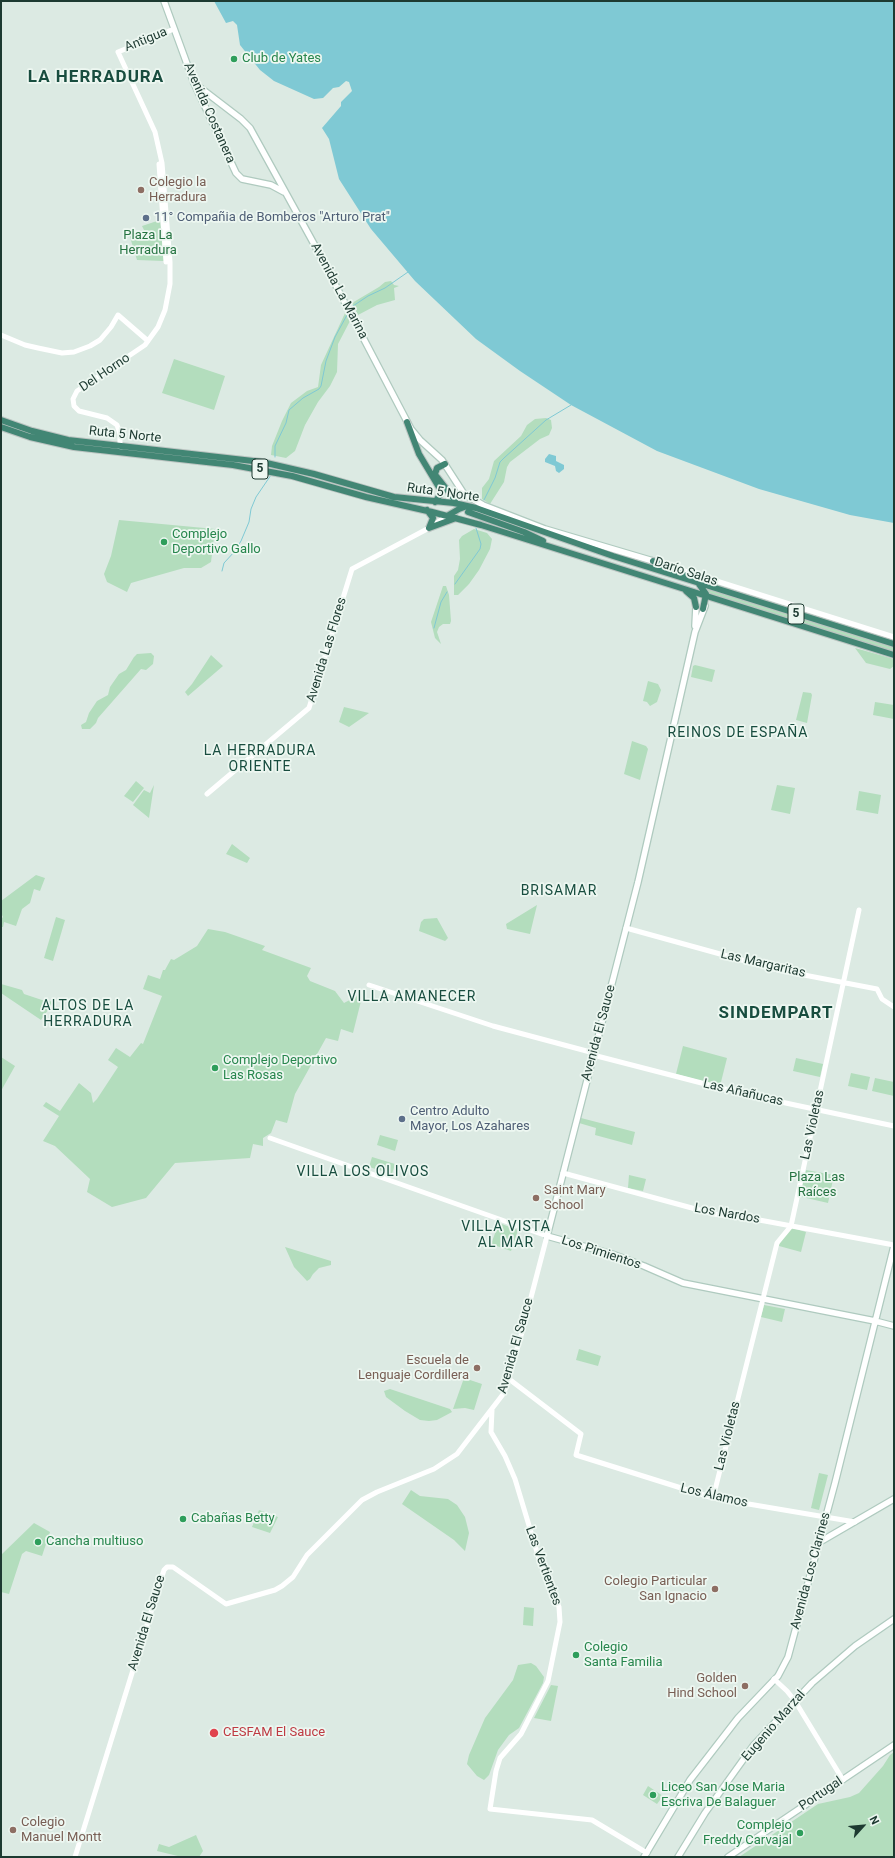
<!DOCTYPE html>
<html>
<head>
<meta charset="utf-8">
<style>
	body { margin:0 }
	#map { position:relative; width:895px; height:1858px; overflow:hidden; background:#dceae3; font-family:Roboto,sans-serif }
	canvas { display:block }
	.frame { position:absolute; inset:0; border:2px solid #1d3a31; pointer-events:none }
	.north { position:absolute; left:843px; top:1806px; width:40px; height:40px; -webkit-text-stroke:3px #edf7f1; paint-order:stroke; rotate:63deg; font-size:11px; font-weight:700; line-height:16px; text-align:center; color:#1d3a31 }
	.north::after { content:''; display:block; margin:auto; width:14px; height:18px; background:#1d3a31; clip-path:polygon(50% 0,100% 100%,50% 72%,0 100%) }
</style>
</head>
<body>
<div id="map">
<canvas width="895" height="1858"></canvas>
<div class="frame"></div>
<div class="north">N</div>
</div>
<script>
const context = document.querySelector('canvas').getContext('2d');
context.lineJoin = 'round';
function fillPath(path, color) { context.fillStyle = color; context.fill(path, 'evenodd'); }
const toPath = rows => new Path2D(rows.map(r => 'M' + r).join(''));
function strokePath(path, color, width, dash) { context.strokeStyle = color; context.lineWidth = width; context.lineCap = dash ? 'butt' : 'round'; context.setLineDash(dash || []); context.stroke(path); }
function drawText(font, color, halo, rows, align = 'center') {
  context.font = font + ' Roboto,sans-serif'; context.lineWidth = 3.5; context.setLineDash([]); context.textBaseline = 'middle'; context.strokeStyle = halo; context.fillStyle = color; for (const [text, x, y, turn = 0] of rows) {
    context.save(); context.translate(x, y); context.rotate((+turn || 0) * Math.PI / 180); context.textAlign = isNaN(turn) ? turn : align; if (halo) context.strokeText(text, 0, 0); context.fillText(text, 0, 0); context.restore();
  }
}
const green = toPath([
	[160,220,164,261,137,260,129,234,144,230,142,226],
	[391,281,394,285,399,286,394,288,395,300,377,305,358,315,352,303,379,287,385,282],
	[346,311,350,321,338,344,337,372,330,386,318,402,305,425,295,451,286,458,271,455,272,446,282,421,291,403,307,391,318,387,321,365],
	[174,359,225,376,214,410,162,393],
	[546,418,551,420,552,428,549,435,540,439,510,462,507,467,504,482,490,504,482,499,482,488,489,479,494,461,521,436,527,425,535,419],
	[119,520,215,529,211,562,201,568,184,568,131,583,127,592,107,582,104,574,111,556],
	[474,529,487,533,492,539,490,549,479,570,469,584,458,595,454,595,454,576,458,570,460,559,459,540,462,536],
	[443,586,446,586,449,595,451,621,450,624,443,624,439,627,437,632,441,644,435,638,431,622],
	[705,588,894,647,894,652,708,594],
	[855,648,894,659,894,666,890,669,866,663],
	[151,653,154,656,153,664,146,670,141,669,98,718,96,723,90,729,82,729,81,725,86,722,89,713,97,701,108,695,110,687,119,674,126,670,134,657,137,654],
	[211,655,223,666,188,696,185,692,192,684],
	[695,665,715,670,712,682,691,677,693,666],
	[648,681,658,684,661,690,657,702,650,706,647,702,643,701],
	[803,692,811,693,812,695,807,723,796,720],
	[875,702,894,705,894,719,873,715],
	[344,707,369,713,349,727,339,722],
	[632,741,646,746,648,749,640,780,624,774],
	[136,781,144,788,133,802,124,796],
	[154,785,149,818,133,805,144,790,150,793],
	[777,785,795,788,790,814,771,810],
	[859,791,881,795,878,814,856,810],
	[232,844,250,858,247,863,226,854],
	[36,875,45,878,40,891,34,889,30,903,22,909,16,926,4,922,3,927,1,927,1,919,3,917,1,913,1,901],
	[537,905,530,934,507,929,506,924],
	[56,917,65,920,53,961,44,958],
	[437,918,448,938,445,941,419,931,421,922,424,919],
	[208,929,225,932,265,946,262,950,311,968,307,976,310,981,335,991,344,1003,363,993,353,1033,341,1029,338,1041,326,1038,295,1094,287,1123,276,1120,271,1133,263,1138,263,1146,253,1144,250,1158,175,1163,146,1198,112,1207,87,1192,90,1179,55,1146,43,1141,59,1116,43,1106,46,1102,60,1111,79,1083,91,1093,93,1103,97,1099,118,1067,108,1060,116,1048,130,1057,141,1043,143,1044,162,996,143,989,148,975,160,979,163,970,165,970,171,959,174,960,197,946],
	[1,984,22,990,24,994,48,1002,55,1000,41,1020,1,993],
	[683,1046,727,1058,720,1086,676,1074],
	[1,1057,15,1066,1,1091],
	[796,1058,823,1064,820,1077,793,1071],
	[851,1073,870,1077,867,1090,848,1086],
	[875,1078,894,1082,894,1096,872,1091],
	[581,1118,635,1132,632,1145,595,1135,596,1128,579,1123],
	[380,1135,398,1140,395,1151,377,1145],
	[372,1157,395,1164,392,1174,369,1167],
	[806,1170,834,1175,828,1203,802,1197,800,1194],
	[629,1175,646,1179,643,1191,628,1188],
	[499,1223,518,1230,511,1251,491,1244],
	[792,1228,806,1232,801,1252,779,1246,780,1241],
	[285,1247,331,1261,331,1265,319,1268,313,1274,310,1279,307,1281,294,1267],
	[764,1305,785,1309,782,1322,761,1317],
	[579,1349,601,1356,598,1366,576,1360],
	[464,1378,482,1384,474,1410,465,1408,453,1409],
	[390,1389,450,1409,452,1412,437,1420,429,1421,420,1420,405,1411,386,1397,384,1391],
	[819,1473,828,1475,819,1510,811,1508],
	[411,1490,420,1496,448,1499,457,1505,465,1517,469,1533,465,1551,454,1540,402,1504],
	[259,1510,278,1517,270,1533,252,1527],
	[34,1523,50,1532,42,1556,26,1551,22,1554,9,1594,1,1592,1,1555],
	[524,1607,534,1608,533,1626,523,1625],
	[531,1663,536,1666,544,1677,543,1683,519,1728,509,1735,498,1750,489,1775,484,1780,477,1776,467,1764,469,1755,485,1718,513,1680,518,1665],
	[551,1685,558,1686,551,1721,534,1718],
	[894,1752,894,1857,739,1857,818,1804,850,1797,859,1793,883,1766,890,1755],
	[648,1786,663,1796,657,1804,643,1795],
	[196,1835,203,1851,199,1857,182,1857,157,1851,159,1844,169,1847]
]);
const water = toPath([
	[214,1,894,1,894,523,850,515,759,489,657,451,571,405,520,371,476,339,415,281,371,229,339,179,329,139,322,128,341,106,341,102,352,91,349,82,346,81,339,87,333,88,323,98,314,99,274,81,260,70,240,45,237,25,233,21,226,23],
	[549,454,556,456,556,461,564,465,564,469,559,473,556,471,555,466,545,462,545,459]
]);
const stream = toPath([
	[353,306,368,296,385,288,408,272],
	[275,457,275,446,286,423,289,410,303,398,319,389,321,386,326,361,335,337,347,315],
	[484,500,495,478,500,462,504,458,546,420,571,405],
	[222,571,224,563,235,551,241,541,249,522,251,509,256,497,271,475],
	[455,584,480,549,481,544,476,528],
	[434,628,441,602,447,592]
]);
const tertiary = toPath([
	[159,164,166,262],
	[1,335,25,345,38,348,62,353,74,352,90,346,100,340,111,327,118,315,148,341],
	[120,450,120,434,117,425,107,418,79,411,74,406,73,399,77,391,145,345,158,327,165,310,170,284,170,262,162,163,155,132,118,52,174,29],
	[672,567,894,637],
	[207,794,309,708,352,569,429,528,447,516],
	[626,928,778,970,877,989,882,999,894,1007],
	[369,985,493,1026,594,1053],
	[593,1055,748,1095,894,1126],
	[563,1173,714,1214,754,1219,894,1245],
	[509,1379,581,1434,576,1455,713,1498,855,1522],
	[492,1410,491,1432,505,1456,515,1479,540,1562,559,1607,560,1622,548,1681,521,1734,500,1758,496,1771,490,1809,592,1820,647,1853],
	[713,1498,777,1243,791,1226,859,910],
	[774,1679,787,1691,795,1701,843,1780],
	[75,1857,164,1570,167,1567,173,1567,226,1604,275,1590,282,1586,293,1577,307,1555,362,1500,377,1492,434,1469,457,1454,504,1393,522,1332,547,1236,270,1138]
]);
const secondary = toPath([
	[164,1,194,83,236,173,242,179,271,185,284,192],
	[194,83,241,119,250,128,314,244,411,429,420,440,442,460,464,494,483,505,545,529,653,561],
	[705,606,695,632,638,882,547,1236,612,1254,644,1266,683,1283,875,1321,894,1326],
	[695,626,696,607],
	[818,1543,894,1499],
	[644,1857,690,1780,738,1718,778,1676,788,1657,835,1483,894,1246],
	[678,1857,705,1813,753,1746,812,1683,855,1646,894,1619],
	[728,1857,894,1745]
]);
const trunk = toPath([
	[1,420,32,431,68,440,262,462,314,474,394,497,454,503,476,508,613,556,894,644],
	[407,422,419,454,440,489,440,495,435,502],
	[1,427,30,437,74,447,233,465,292,476,366,497,432,512,481,525,894,655],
	[435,474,437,468,445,464],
	[437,477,455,500],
	[427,510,433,518,429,528],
	[468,512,524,532,543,541],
	[447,516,459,509,467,506],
	[429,528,456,518],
	[653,561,684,575],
	[699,584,706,594,703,609],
	[686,591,694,598,696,607]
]);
const markers = [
	[234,59,4,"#2e9e5b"],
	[141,190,4,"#8d6e63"],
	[146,218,4,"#5c6f8a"],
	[164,542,4,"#2e9e5b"],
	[215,1068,4,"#2e9e5b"],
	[402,1119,4,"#5c6f8a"],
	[536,1198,4,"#8d6e63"],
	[477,1368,4,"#8d6e63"],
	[183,1519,4,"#2e9e5b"],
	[38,1542,4,"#2e9e5b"],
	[715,1589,4,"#8d6e63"],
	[576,1655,4,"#2e9e5b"],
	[745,1686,4,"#8d6e63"],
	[214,1733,5,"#e0444e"],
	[653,1795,4,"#2e9e5b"],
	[13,1830,4,"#8d6e63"],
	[800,1833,4,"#2e9e5b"]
];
const shields = [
	[260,469,16],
	[796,614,16]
];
const shieldNames = [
	["5",260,469],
	["5",796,614]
];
const streetNames = [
	["Antigua",146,40,-22],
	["Avenida Costanera",209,113,66],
	["Avenida La Marina",339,291,62],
	["Del Horno",105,373,-34],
	["Ruta 5 Norte",125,435,6],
	["Ruta 5 Norte",443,493,8],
	["Darío Salas",686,572,18],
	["Avenida Las Flores",327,650,-73],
	["Las Margaritas",763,964,13],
	["Avenida El Sauce",599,1033,-75],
	["Las Añañucas",743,1093,13],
	["Las Violetas",813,1125,-78],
	["Los Nardos",727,1214,10],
	["Los Pimientos",601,1253,18],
	["Avenida El Sauce",516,1346,-74],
	["Las Violetas",728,1436,-76],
	["Los Álamos",714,1496,13],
	["Las Vertientes",543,1566,70],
	["Avenida Los Clarines",811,1571,-75],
	["Avenida El Sauce",147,1623,-73],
	["Eugenio Marzal",774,1726,-49],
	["Portugal",821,1794,-34]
];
const leisureNames = [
	["Club de Yates",242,59],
	["Complejo",172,535],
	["Deportivo Gallo",172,550],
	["Complejo Deportivo",223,1061],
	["Las Rosas",223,1076],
	["Cabañas Betty",191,1519],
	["Cancha multiuso",46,1542],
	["Colegio",584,1648],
	["Santa Familia",584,1663],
	["Liceo San Jose Maria",661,1788],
	["Escriva De Balaguer",661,1803],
	["Complejo",792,1826,"right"],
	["Freddy Carvajal",792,1841,"right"]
];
const educationNames = [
	["Colegio la",149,183],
	["Herradura",149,198],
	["Saint Mary",544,1191],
	["School",544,1206],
	["Escuela de",469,1361,"right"],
	["Lenguaje Cordillera",469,1376,"right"],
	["Colegio Particular",707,1582,"right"],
	["San Ignacio",707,1597,"right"],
	["Golden",737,1679,"right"],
	["Hind School",737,1694,"right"],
	["Colegio",21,1823],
	["Manuel Montt",21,1838]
];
const serviceNames = [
	["11° Compañia de Bomberos \"Arturo Prat\"",154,218],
	["Centro Adulto",410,1112],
	["Mayor, Los Azahares",410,1127]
];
const parkNames = [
	["Plaza La",148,236],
	["Herradura",148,251],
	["Plaza Las",817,1178],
	["Raíces",817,1193]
];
const healthNames = [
	["CESFAM El Sauce",223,1733]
];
const neighbourhoodNames = [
	["REINOS DE ESPAÑA",738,733],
	["LA HERRADURA",260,751],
	["ORIENTE",260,767],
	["BRISAMAR",559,891],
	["VILLA AMANECER",412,997],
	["ALTOS DE LA",88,1006],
	["HERRADURA",88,1022],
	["VILLA LOS OLIVOS",363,1172],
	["VILLA VISTA",506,1227],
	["AL MAR",506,1243]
];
const districtNames = [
	["LA HERRADURA",96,78],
	["SINDEMPART",776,1014]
];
fillPath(green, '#b3ddbd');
fillPath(water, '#7fc9d4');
strokePath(stream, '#7fc9d4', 1);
strokePath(secondary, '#afcabf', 8);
strokePath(trunk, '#bbc4c1', 8);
strokePath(tertiary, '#fff', 5);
strokePath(secondary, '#fff', 5.5);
strokePath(trunk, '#428674', 6);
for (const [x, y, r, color] of markers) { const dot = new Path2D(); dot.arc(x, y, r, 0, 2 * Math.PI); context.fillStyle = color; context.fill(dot); strokePath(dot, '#edf7f1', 1.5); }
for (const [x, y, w] of shields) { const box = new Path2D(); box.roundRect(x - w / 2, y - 10, w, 20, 3); context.fillStyle = '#edf7f1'; context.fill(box); strokePath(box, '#1d3a31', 1); }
drawText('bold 12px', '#1d3a31', null, shieldNames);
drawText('13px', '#1d3a31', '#edf7f1', streetNames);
drawText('13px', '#27864d', '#edf7f1', leisureNames, 'left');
drawText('13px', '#785e54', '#edf7f1', educationNames, 'left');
drawText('13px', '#4e5e75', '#edf7f1', serviceNames, 'left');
drawText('13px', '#257341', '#edf7f1', parkNames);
drawText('13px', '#be3a42', '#edf7f1', healthNames, 'left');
context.letterSpacing = '1px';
drawText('14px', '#184d3f', '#edf7f1', neighbourhoodNames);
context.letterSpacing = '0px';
context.letterSpacing = '1px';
drawText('bold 17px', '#184d3f', '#edf7f1', districtNames);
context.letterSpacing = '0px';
</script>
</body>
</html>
